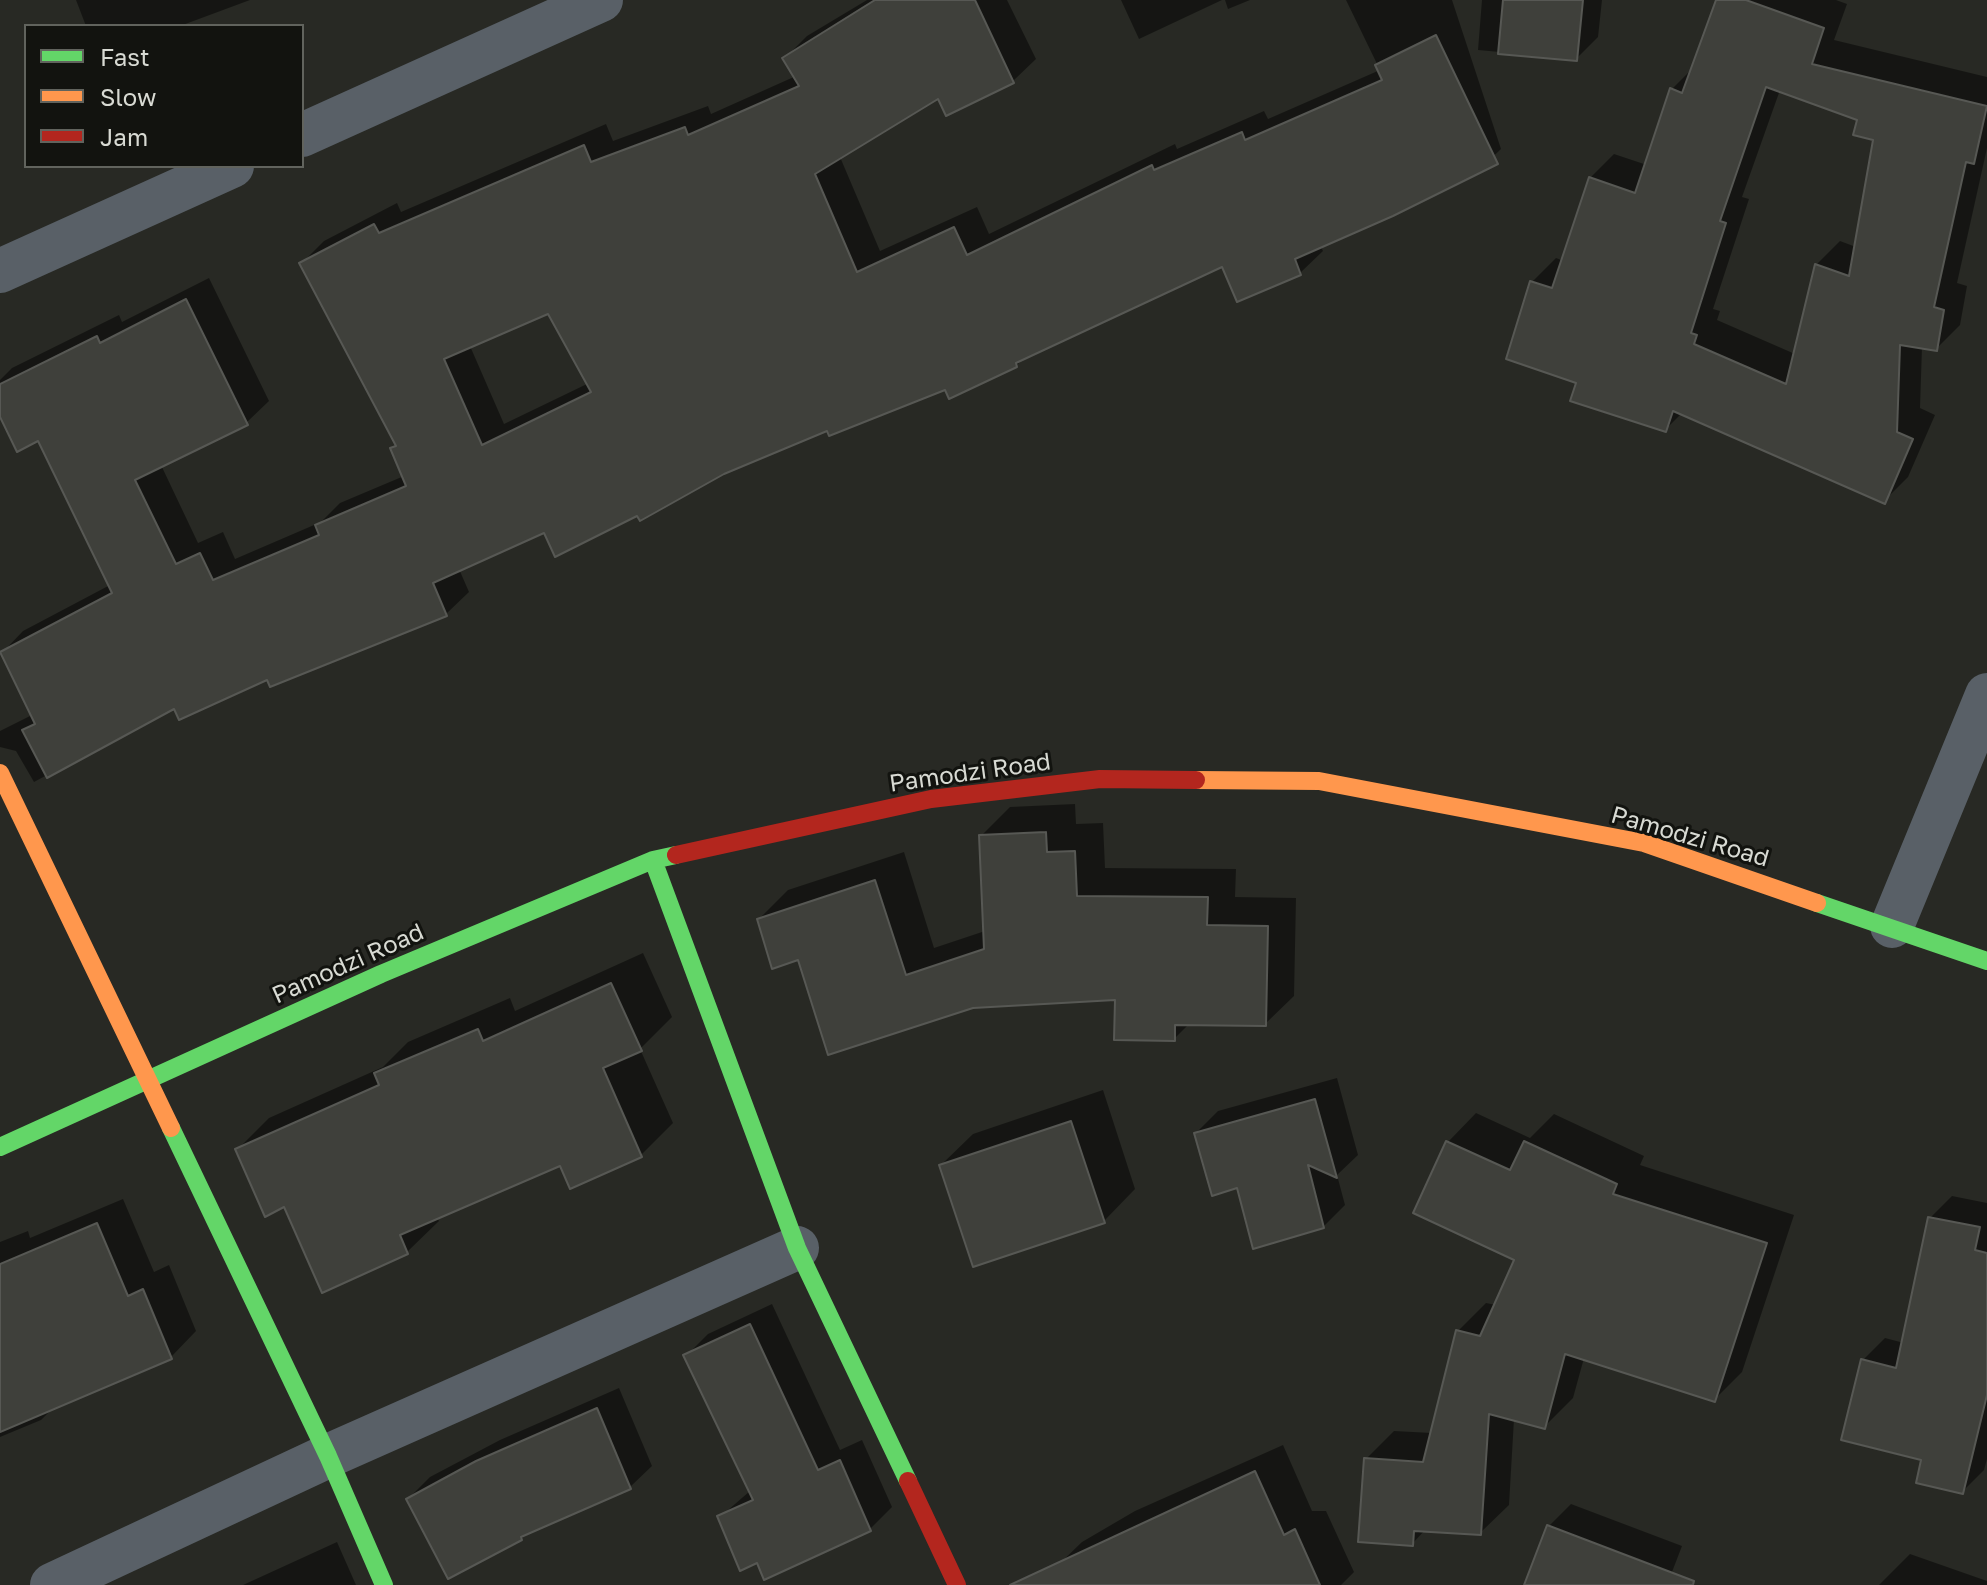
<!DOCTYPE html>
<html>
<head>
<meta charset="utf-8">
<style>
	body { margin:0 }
	#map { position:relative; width:1987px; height:1585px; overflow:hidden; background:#282924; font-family:"Golos Text",sans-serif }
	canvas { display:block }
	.legend { position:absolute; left:24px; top:24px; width:280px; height:144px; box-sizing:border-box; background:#12130f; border:2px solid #61635d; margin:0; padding:10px 14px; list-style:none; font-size:24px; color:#d8dad3 }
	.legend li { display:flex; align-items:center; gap:16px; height:40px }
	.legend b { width:40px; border:2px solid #61635d }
</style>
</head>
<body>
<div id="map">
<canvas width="1987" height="1585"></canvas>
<ul class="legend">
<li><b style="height:10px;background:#63d668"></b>Fast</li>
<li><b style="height:10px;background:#ff974d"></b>Slow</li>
<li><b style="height:10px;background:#b3261e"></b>Jam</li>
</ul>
</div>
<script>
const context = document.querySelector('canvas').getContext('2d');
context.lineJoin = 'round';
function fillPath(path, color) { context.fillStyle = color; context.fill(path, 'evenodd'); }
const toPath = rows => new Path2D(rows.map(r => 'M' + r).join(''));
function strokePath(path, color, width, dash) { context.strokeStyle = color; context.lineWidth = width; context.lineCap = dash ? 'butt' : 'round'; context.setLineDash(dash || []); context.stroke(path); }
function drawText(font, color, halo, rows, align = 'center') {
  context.font = font + ' "Golos Text",sans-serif'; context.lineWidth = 6; context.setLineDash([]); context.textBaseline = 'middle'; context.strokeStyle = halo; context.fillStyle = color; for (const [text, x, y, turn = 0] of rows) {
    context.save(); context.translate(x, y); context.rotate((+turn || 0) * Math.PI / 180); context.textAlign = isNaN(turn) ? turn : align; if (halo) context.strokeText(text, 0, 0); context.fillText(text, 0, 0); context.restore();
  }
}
const shadow = toPath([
	[76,0,250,0,180,26,86,26],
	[867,0,1007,0,1036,59,1013,81,947,114,938,97,840,157,880,251,977,207,989,234,1175,144,1177,149,1264,111,1268,119,1380,70,1346,0,1452,0,1501,149,1478,171,1320,245,1323,251,1300,273,1223,264,1025,357,1016,366,828,428,638,513,544,531,459,569,469,592,446,614,370,647,368,643,175,706,34,782,16,751,0,747,0,731,32,715,1,654,23,631,110,585,39,438,0,412,0,380,12,368,119,315,122,322,209,278,269,401,246,423,161,465,198,543,223,532,235,559,321,522,340,503,404,476,392,449,397,444,302,263,324,241,397,203,401,212,606,124,613,141,708,106,711,114,796,76,785,58,807,36],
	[549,311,589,383,504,424,470,346],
	[1121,0,1222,0,1139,39],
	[1225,0,1250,0,1228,9],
	[1482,0,1602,0,1598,37,1576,59,1478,50],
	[1718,0,1836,0,1847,4,1834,40,1987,77,1987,148,1957,283,1967,286,1960,325,1936,349,1922,347,1920,408,1935,415,1908,477,1884,501,1682,413,1666,429,1578,381,1532,282,1556,258,1564,261,1590,178,1614,154,1647,165,1672,89,1693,68],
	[1780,90,1859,119,1875,139,1856,247,1840,241,1816,265,1795,354,1717,320,1720,311,1713,309,1749,199,1742,197],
	[1075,804,1076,824,1103,823,1105,868,1236,869,1235,897,1296,898,1294,996,1265,1024,1190,1023,1174,1039,1117,998,973,1006,799,958,759,919,788,890,904,852,934,948,985,931,981,836,1010,807],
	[643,953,672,1017,640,1049,673,1123,641,1155,571,1187,561,1164,437,1217,439,1221,407,1252,285,1204,237,1150,269,1118,383,1067,408,1042,510,998,515,1011],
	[1337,1078,1358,1155,1337,1175,1345,1205,1323,1227,1238,1186,1196,1133,1218,1111],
	[1103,1090,1135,1189,1104,1221,941,1165,973,1134],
	[1476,1113,1530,1138,1554,1114,1644,1156,1640,1165,1794,1215,1742,1372,1714,1400,1584,1358,1573,1398,1545,1426,1514,1419,1509,1505,1480,1533,1426,1529,1412,1544,1366,1459,1394,1431,1432,1433,1458,1331,1486,1303,1496,1305,1517,1259,1416,1212,1448,1142],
	[1952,1196,1987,1203,1987,1459,1984,1470,1962,1492,1924,1458,1863,1360,1885,1338,1904,1343,1930,1218],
	[123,1199,154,1272,169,1265,196,1331,171,1357,55,1406,41,1420,0,1437,0,1242,28,1231,30,1238],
	[772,1304,840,1450,862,1440,892,1507,870,1529,758,1560,720,1517,750,1491,686,1356,708,1334],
	[619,1388,652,1466,630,1487,528,1532,521,1539,408,1499,430,1477,500,1440],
	[1283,1445,1312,1511,1326,1511,1354,1572,1341,1585,1063,1585,1054,1569,1082,1542,1135,1511],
	[1571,1504,1682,1546,1667,1585,1526,1585,1549,1526],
	[337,1542,356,1585,243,1585],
	[1910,1554,1987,1581,1987,1585,1879,1585]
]);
const building = toPath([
	[875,0,975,0,1014,83,946,116,938,99,815,174,857,272,954,227,967,255,1152,165,1154,170,1242,132,1245,140,1382,80,1375,65,1436,35,1498,164,1393,216,1295,259,1301,275,1237,302,1222,267,1016,363,1017,367,949,399,945,390,829,436,827,431,724,474,640,521,637,516,555,557,544,533,433,583,447,616,270,687,267,680,179,720,174,709,47,778,22,730,35,724,0,652,112,593,38,441,17,452,0,417,0,384,97,336,100,343,186,299,248,425,135,480,176,564,200,553,213,580,319,535,315,525,406,486,390,448,396,446,299,263,374,224,379,233,584,145,591,162,685,127,688,135,799,86,782,58,875,0],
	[548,314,591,392,482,445,444,359,548,314],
	[1503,0,1583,0,1577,61,1498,54,1503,0],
	[1716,0,1746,0,1824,28,1812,64,1987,106,1974,164,1966,162,1934,307,1944,310,1937,351,1900,345,1897,432,1913,439,1885,504,1673,411,1666,432,1570,401,1576,383,1506,359,1530,281,1552,288,1589,177,1635,193,1670,88,1682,93,1716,0],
	[1766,87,1857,120,1853,135,1873,140,1849,276,1815,264,1786,384,1694,344,1697,335,1691,333,1726,223,1720,221,1766,87],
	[1046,832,1047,852,1075,851,1077,896,1208,897,1207,925,1268,926,1266,1026,1175,1025,1175,1041,1114,1040,1115,1000,973,1008,828,1055,798,960,772,969,757,919,875,880,906,975,984,949,979,835,1046,832],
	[611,983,642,1051,603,1068,642,1157,570,1189,560,1166,400,1235,408,1254,322,1293,284,1207,265,1217,235,1149,379,1085,374,1073,478,1029,483,1041,611,983],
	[1315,1099,1337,1178,1308,1165,1324,1228,1253,1249,1237,1188,1212,1196,1194,1133,1315,1099],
	[1071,1121,1105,1223,973,1267,939,1165,1071,1121],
	[1446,1141,1510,1170,1524,1141,1617,1184,1613,1194,1767,1243,1715,1402,1565,1354,1545,1429,1489,1414,1481,1535,1414,1531,1413,1546,1358,1542,1364,1458,1423,1462,1456,1330,1480,1336,1514,1260,1413,1213,1446,1141],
	[1928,1217,1980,1227,1975,1250,1987,1253,1987,1395,1963,1494,1916,1483,1921,1460,1841,1440,1861,1359,1896,1368,1928,1217],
	[97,1223,128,1296,143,1289,172,1359,0,1432,0,1264,97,1223],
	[750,1324,818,1470,840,1460,871,1531,764,1580,757,1563,740,1571,717,1516,753,1500,683,1355,750,1324],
	[597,1408,631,1489,521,1537,522,1540,448,1579,406,1499,476,1461,597,1408],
	[1255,1471,1284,1535,1295,1529,1320,1585,1010,1585,1255,1471],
	[1547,1525,1694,1581,1693,1585,1524,1585,1547,1525]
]);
const street = toPath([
	[302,135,601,0],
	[0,271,232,166],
	[1892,926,1987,695],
	[52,1585,328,1456,797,1248]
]);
const fast = toPath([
	[653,860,797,1248,908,1481],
	[1817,903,1987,961],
	[171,1128,328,1456,384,1585],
	[0,1147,381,974,653,860,676,855]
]);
const slow = toPath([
	[0,773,171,1128],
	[1196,780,1319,781,1644,843,1817,903]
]);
const jam = toPath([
	[676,855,931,799,1100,779,1196,780],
	[908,1481,957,1585]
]);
const streetNames = [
	["Pamodzi Road",970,773,-8],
	["Pamodzi Road",1690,837,16],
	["Pamodzi Road",348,964,-24]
];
fillPath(shadow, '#0007');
fillPath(building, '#3f403b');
strokePath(building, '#575854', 2);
strokePath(street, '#596067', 44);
strokePath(fast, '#63d668', 18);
strokePath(slow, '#ff974d', 18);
strokePath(jam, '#b3261e', 18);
drawText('24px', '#d8dad3', '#12130f', streetNames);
</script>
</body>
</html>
